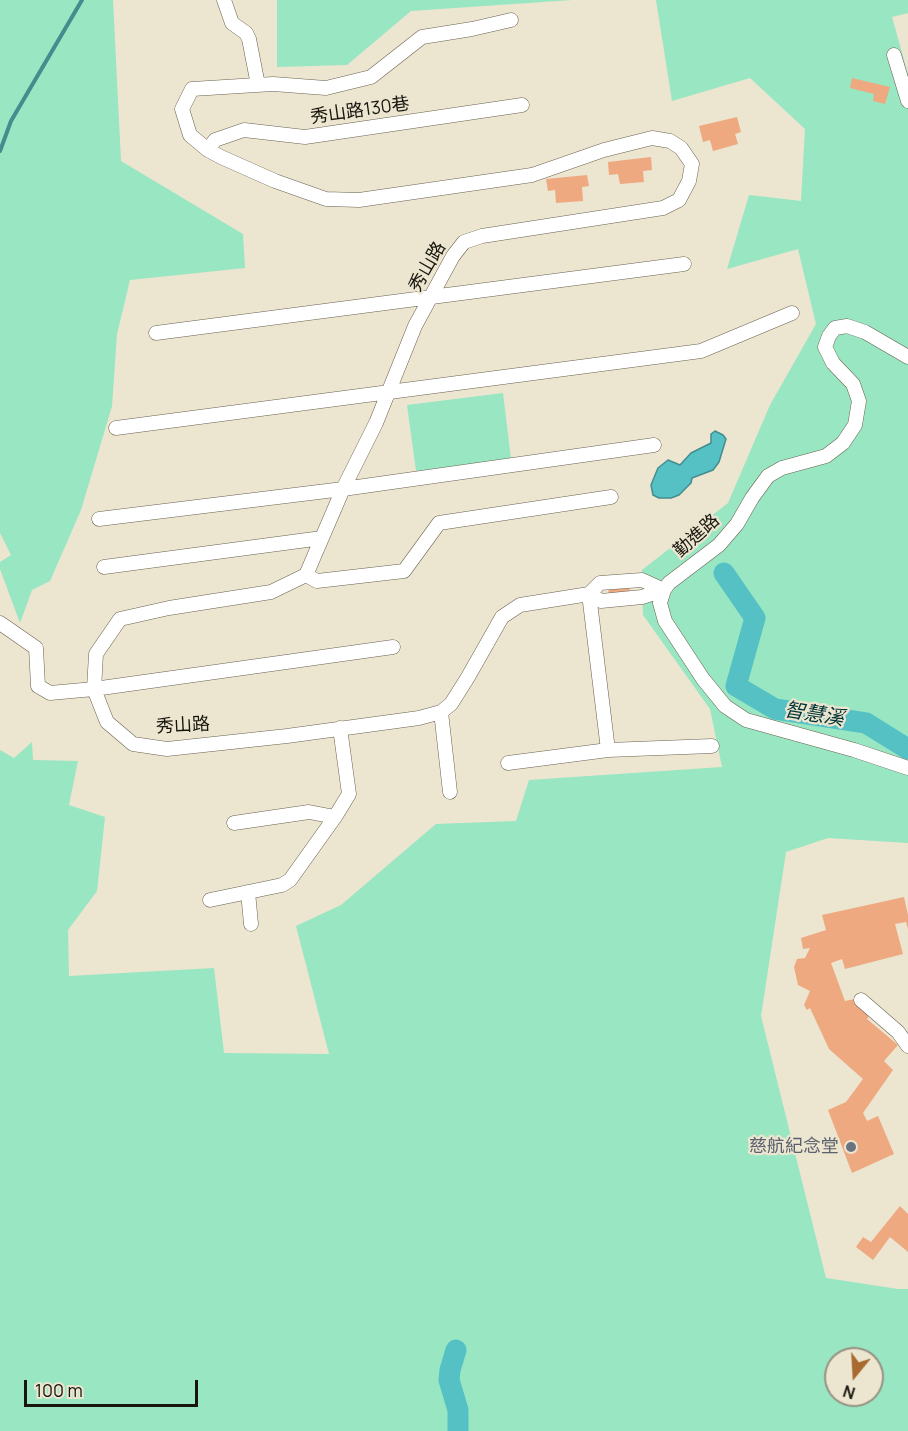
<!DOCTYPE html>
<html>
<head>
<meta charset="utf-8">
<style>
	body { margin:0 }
	#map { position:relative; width:908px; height:1431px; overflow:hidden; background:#ece5d0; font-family:Manrope,sans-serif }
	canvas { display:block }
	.north { position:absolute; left:824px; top:1347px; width:60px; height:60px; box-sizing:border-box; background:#ece5d0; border:2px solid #979282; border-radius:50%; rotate:198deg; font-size:16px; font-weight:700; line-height:24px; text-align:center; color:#17150e }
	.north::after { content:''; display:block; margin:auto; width:21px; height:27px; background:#a86a2f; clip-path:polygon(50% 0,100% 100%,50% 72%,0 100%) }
	.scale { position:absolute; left:24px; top:1380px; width:174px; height:27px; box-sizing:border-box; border:3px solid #17150e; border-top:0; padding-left:8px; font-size:18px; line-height:21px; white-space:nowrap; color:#17150e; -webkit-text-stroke:4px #ece5d0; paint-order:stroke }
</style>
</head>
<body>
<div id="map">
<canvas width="908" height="1431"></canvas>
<div class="north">N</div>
<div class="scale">100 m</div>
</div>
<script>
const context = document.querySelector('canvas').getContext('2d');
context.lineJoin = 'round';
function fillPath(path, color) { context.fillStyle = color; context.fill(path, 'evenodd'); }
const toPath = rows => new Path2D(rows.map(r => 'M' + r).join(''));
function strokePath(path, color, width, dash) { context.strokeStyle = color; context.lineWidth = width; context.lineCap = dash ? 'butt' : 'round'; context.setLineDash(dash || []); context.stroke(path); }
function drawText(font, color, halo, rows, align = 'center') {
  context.font = font + ' Manrope,"Noto Sans TC",sans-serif'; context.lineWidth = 4.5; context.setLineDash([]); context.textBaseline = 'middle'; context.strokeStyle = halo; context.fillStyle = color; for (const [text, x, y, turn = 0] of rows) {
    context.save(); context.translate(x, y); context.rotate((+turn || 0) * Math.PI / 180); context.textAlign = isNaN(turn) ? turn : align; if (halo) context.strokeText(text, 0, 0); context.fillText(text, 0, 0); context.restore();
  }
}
const green = toPath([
	[0,0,113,0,121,161,243,234,245,268,130,280,117,334,112,406,81,510,50,581,32,590,20,623,0,569,0,562,11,555,0,533],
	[277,0,572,0,411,11,347,65,277,67],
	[656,0,908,0,908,13,892,17,908,74,908,843,828,838,786,852,761,1016,826,1278,898,1289,908,1289,908,1431,0,1431,0,750,14,758,32,742,33,760,78,761,69,805,105,817,97,891,68,930,69,976,214,968,224,1053,329,1054,296,926,341,905,436,824,516,821,529,780,722,767,710,709,643,615,642,570,728,503,770,405,816,324,798,249,727,269,749,195,801,201,805,129,750,78,672,101],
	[836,1359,872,1359,872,1395,836,1395],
	[503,393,511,459,416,471,407,405]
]);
const water = toPath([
	[715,431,723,435,726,439,719,462,713,470,692,478,691,483,679,495,671,498,659,498,653,495,651,485,658,468,668,460,680,465,691,453,711,443,711,434,715,431]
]);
const stream = toPath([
	[0,151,11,121,82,0]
]);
const river = toPath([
	[724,573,755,618,736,686,775,709,866,723,908,749],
	[456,1350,450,1370,449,1380,458,1410,458,1431]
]);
const building = toPath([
	[852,78,890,87,885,104,873,101,874,94,850,88],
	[737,117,741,132,735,134,738,144,713,151,710,140,703,142,699,126],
	[651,157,652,170,643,171,644,182,620,184,618,174,609,175,608,162],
	[587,175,589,186,582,187,583,201,556,203,555,190,548,191,546,179],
	[629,585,630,594,609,596,608,587],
	[904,897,908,915,908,929,906,922,895,924,903,954,845,969,842,959,831,963,845,1001,855,999,871,1013,867,1019,898,1045,884,1061,893,1070,863,1113,867,1121,878,1116,894,1154,852,1173,828,1110,846,1102,863,1079,829,1049,810,1008,807,1010,804,1005,810,991,798,985,794,967,797,959,805,958,810,948,803,949,801,938,826,930,822,915],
	[900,1206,908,1214,908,1252,890,1237,873,1260,856,1247,863,1237,871,1242]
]);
const minor = toPath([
	[224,0,232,23,246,33,249,39,258,85],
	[511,20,472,29,422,37,371,77,326,88,273,84,192,89,182,109,190,135,208,150,221,157,275,181,326,199,359,200,532,175,604,150,652,138,670,141,681,148,692,164,689,181,679,200,663,208,482,236,464,242,453,256,415,326,376,423,343,489,306,575,271,592,169,608,120,619,96,654,94,689,107,722,133,744,167,749,287,736,419,718,441,712,451,704,468,677,502,617,520,605,589,594,600,583,642,580,664,590],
	[894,55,908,101],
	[208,150,215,140,244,130,305,137,522,105],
	[156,333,684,264],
	[908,357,865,332,847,326,835,328,829,336,825,347,833,363,853,384,859,401,855,425,843,443,826,456,782,468,768,476,752,498,737,524,719,545,669,583,664,590,660,603,665,621,703,679,725,706,746,720,854,750,908,768],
	[116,428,701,351,792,313],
	[99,519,343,489,654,445],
	[104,567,322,538],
	[306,575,317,581,404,571,439,523,611,497],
	[589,594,608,750],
	[589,594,601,601,642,597,664,590],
	[0,623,36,648,38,686,50,693,94,689,393,647],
	[441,712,450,792],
	[508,763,608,750,712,746],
	[234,823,309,812,335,817],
	[248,892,251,924],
	[210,900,282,885,290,880,335,817,349,794,340,728],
	[861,1000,898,1032,908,1046]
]);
const markers = [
	[851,1147,6,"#6b7280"]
];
const streetNames = [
	["秀山路130巷",360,111,-8],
	["秀山路",428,267,-60],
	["勤進路",697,536,-42],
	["秀山路",183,726,-3]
];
const worshipNames = [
	["慈航紀念堂",839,1147]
];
const waterNames = [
	["智慧溪",814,715,9]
];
fillPath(green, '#98e6c2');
fillPath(water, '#56c1c5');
strokePath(water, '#438d8e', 1.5);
strokePath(stream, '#438d8e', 4);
strokePath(river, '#56c1c5', 21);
fillPath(building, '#eea981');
strokePath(minor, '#696250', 15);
strokePath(minor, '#fff', 14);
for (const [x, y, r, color] of markers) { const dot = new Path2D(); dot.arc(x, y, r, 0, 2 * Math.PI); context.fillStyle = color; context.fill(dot); strokePath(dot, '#ece5d0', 2); }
drawText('18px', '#17150e', '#ece5d0', streetNames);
drawText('18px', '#5b616d', '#ece5d0', worshipNames, 'right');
drawText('italic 20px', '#003435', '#ece5d0', waterNames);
</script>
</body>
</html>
